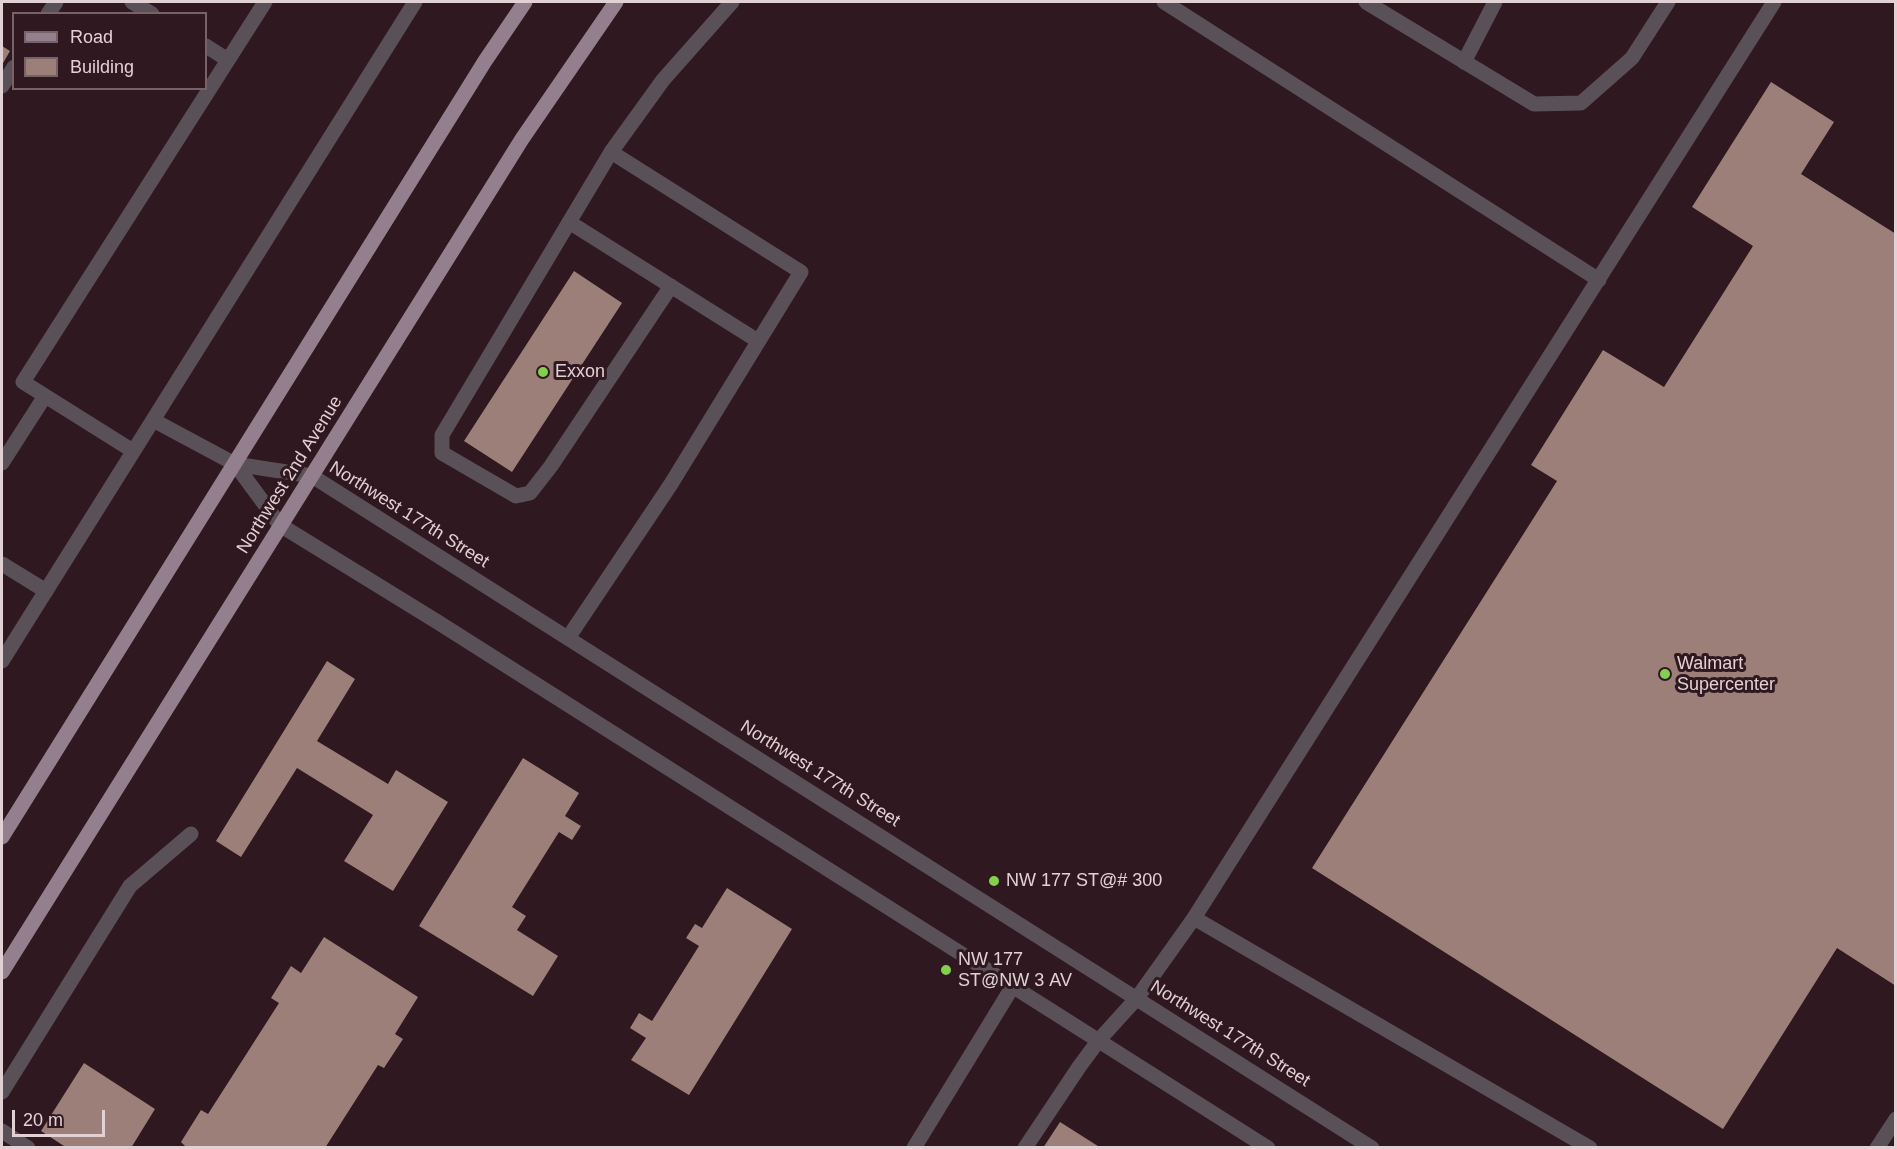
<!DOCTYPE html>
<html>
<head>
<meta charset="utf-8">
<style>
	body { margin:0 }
	#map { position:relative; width:1897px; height:1149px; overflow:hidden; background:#2f181f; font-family:Helvetica,sans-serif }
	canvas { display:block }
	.frame { position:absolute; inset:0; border:3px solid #e1d0d4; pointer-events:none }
	.legend { position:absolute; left:12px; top:12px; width:195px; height:78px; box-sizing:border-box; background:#2f181f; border:2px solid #766267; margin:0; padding:8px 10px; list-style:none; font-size:18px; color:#e1d0d4 }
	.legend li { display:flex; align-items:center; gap:12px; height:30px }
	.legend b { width:30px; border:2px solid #766267 }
	.scale { position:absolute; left:12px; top:1110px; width:93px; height:27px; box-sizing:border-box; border:3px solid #e1d0d4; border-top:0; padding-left:8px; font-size:18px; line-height:21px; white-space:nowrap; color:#e1d0d4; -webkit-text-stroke:4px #2f181f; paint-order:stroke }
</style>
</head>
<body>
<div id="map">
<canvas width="1897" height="1149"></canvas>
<div class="frame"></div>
<ul class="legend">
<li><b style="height:8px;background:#947f8e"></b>Road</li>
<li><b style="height:16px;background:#9d7f7a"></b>Building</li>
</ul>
<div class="scale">20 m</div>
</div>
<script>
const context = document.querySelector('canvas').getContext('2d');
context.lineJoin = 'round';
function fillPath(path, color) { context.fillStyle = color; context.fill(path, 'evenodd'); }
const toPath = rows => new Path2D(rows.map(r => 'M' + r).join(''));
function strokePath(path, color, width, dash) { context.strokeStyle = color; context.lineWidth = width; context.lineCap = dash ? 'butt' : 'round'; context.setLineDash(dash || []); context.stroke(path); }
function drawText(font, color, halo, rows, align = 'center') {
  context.font = font + ' Helvetica,sans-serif'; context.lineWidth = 6; context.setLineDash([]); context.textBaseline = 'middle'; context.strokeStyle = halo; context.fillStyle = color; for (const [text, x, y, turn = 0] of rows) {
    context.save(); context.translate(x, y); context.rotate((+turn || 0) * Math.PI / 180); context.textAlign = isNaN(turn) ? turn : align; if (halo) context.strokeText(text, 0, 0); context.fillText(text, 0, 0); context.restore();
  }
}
const building = toPath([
	[2,46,10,51,2,65],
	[1771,82,1834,122,1801,174,1896,234,1896,986,1837,948,1723,1129,1312,868,1557,481,1531,465,1603,350,1664,387,1753,246,1692,207],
	[574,271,622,303,512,472,464,441],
	[327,661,355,679,317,741,388,784,396,770,448,802,393,891,344,861,373,815,297,768,241,857,216,841],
	[523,758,579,793,565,816,581,826,572,840,559,832,512,907,526,916,517,930,558,956,533,996,419,926],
	[727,888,792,929,689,1095,631,1060,646,1038,630,1028,639,1013,652,1021,699,946,686,938,695,924,702,928],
	[324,937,418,997,395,1034,403,1039,384,1068,378,1065,325,1148,187,1148,181,1142,201,1110,208,1114,279,1003,271,998,291,966,301,973],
	[84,1063,155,1109,131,1148,67,1148,41,1131],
	[1060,1122,1101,1148,1043,1148]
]);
const service = toPath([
	[132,2,152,14],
	[1164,2,1599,280],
	[48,14,56,2],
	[206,46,228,60],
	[1464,62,1495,2],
	[2,86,14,67],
	[569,222,758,341],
	[671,286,551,466,530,493,516,496,442,453,442,435,611,152,663,80,732,2],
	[133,451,23,382,265,2],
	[2,463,45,396],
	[2,564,46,591],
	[568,638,671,484,801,272,611,152],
	[1194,918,1590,1148],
	[2,1092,130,886,191,834],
	[2,1131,28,1148],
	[914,1148,1013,986],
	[1025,1148,1079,1067,1099,1040,1137,998,1194,918,1774,2],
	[1877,1148,1896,1119]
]);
const minor = toPath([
	[1366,2,1534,104,1581,103,1632,58,1668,2],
	[153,420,235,464],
	[2,661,415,2]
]);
const tertiary = toPath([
	[235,464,312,476,1372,1148],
	[235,464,280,525,436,621,1268,1148]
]);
const primary = toPath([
	[2,837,485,61,525,2],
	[2,972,522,139,616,2]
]);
const markers = [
	[543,372,6,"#83d04e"],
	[1665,674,6,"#83d04e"],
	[994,881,6,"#83d04e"],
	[946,970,6,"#83d04e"]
];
const poiNames = [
	["Exxon",555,372],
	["Walmart",1677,664],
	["Supercenter",1677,685],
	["NW 177 ST@# 300",1006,881],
	["NW 177",958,960],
	["ST@NW 3 AV",958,981]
];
const streetNames = [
	["Northwest 2nd Avenue",290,475,-58],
	["Northwest 177th Street",409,515,32],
	["Northwest 177th Street",820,774,32],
	["Northwest 177th Street",1230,1034,32]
];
fillPath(building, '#9d7f7a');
strokePath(service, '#5a5057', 15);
strokePath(minor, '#5a5057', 15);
strokePath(tertiary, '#5a5057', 15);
strokePath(primary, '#947f8e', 15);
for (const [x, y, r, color] of markers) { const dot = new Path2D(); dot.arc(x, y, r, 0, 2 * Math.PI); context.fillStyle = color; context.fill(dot); strokePath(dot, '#2f181f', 2); }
drawText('18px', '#e1d0d4', '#2f181f', poiNames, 'left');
drawText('18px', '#e1d0d4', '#2f181f', streetNames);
</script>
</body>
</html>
